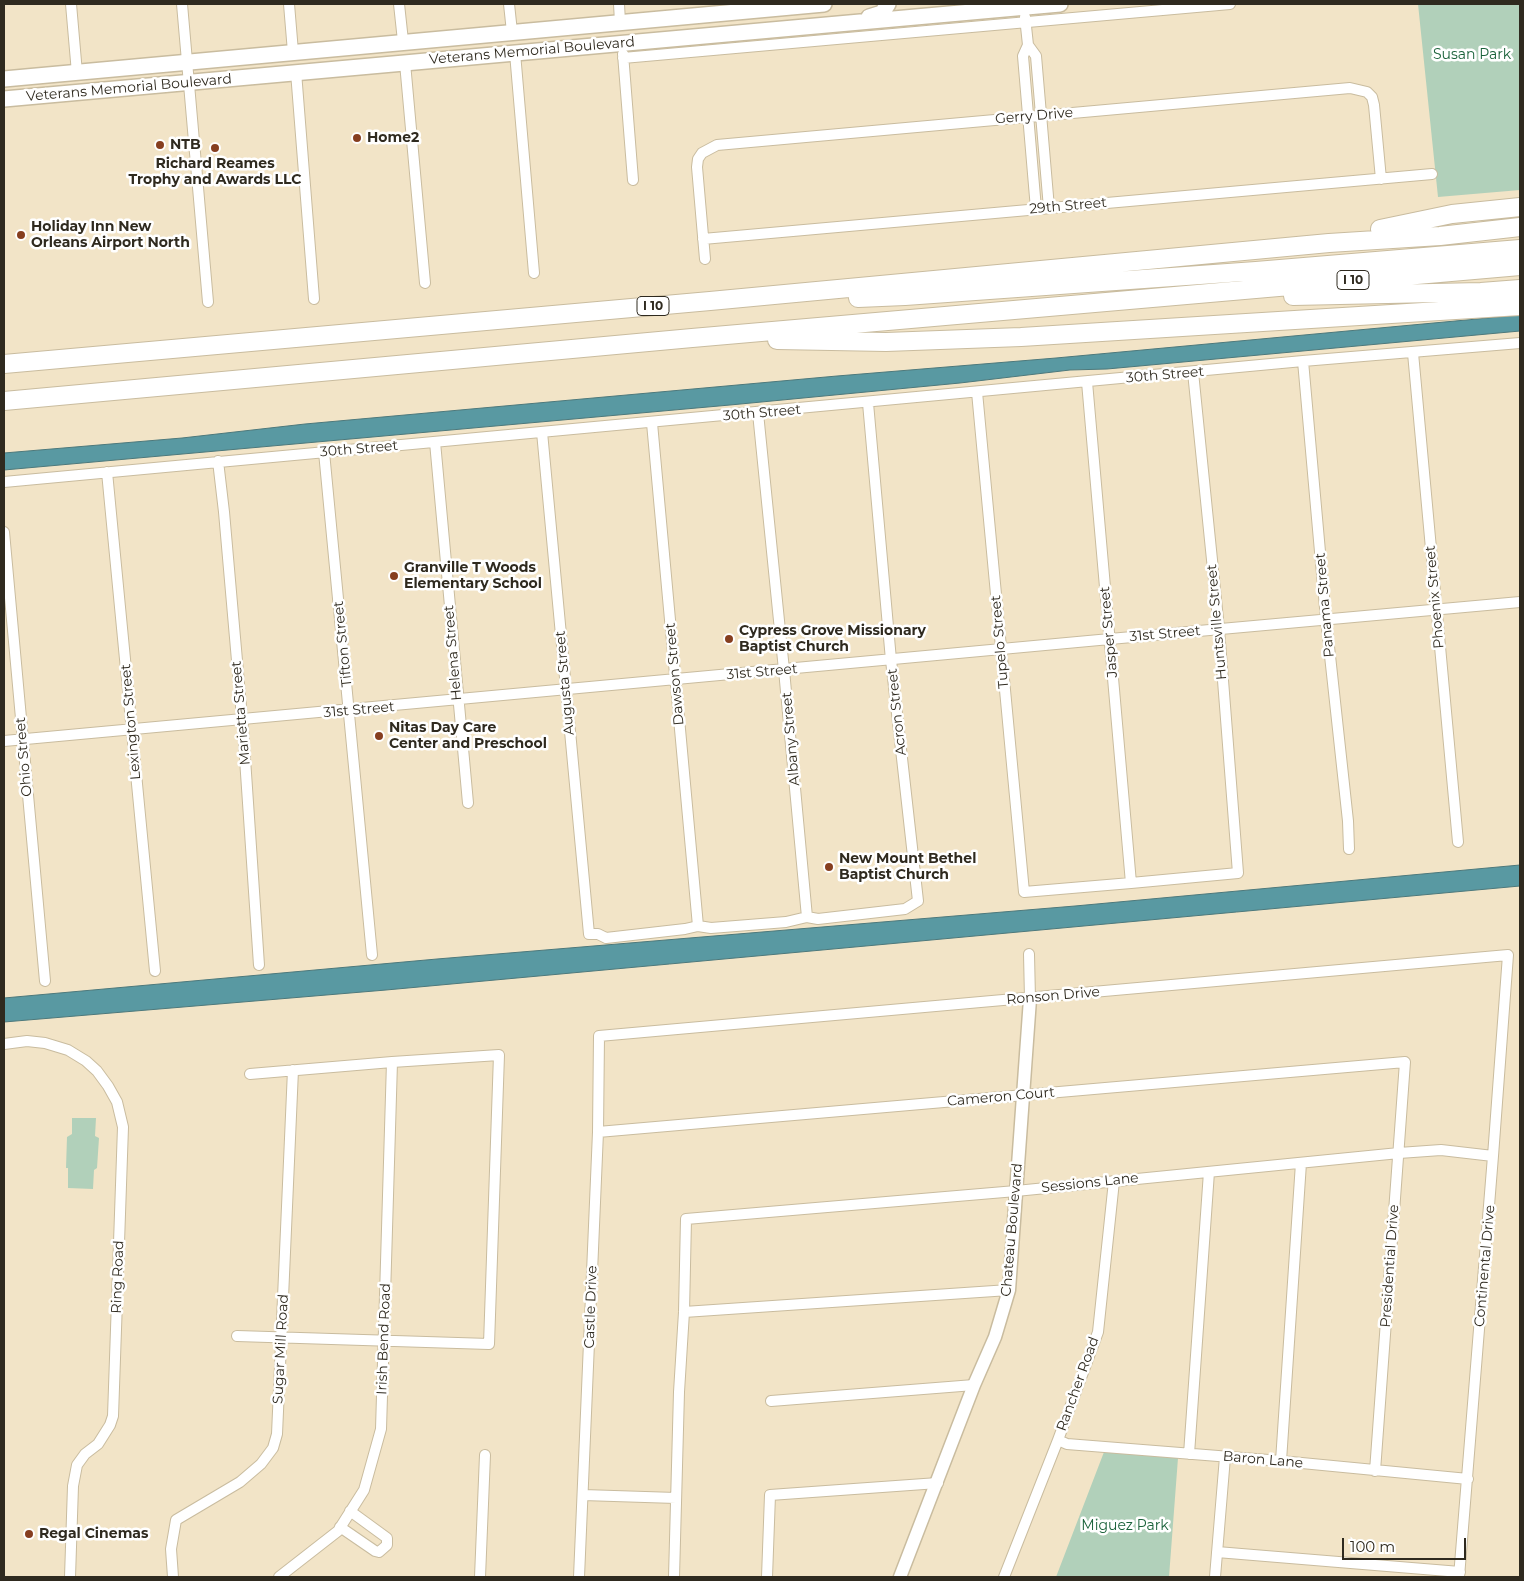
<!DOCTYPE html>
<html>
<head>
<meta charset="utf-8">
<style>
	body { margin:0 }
	#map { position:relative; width:1524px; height:1581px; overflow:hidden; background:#f2e4c7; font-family:Montserrat,sans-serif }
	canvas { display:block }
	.frame { position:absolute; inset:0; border:5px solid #2f2a1f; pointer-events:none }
	.scale { position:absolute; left:1342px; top:1538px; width:124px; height:22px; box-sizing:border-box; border:2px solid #2f2a1f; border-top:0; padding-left:6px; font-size:15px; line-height:18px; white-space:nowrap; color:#2f2a1f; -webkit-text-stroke:4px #fff; paint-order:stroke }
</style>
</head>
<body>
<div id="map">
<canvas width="1524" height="1581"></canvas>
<div class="frame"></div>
<div class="scale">100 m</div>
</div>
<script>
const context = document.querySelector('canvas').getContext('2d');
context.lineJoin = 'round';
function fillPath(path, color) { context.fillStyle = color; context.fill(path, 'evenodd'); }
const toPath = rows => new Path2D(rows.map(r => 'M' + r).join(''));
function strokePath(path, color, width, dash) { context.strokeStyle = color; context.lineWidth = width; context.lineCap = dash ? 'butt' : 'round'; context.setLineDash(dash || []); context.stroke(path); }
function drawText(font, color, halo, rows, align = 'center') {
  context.font = font + ' Montserrat,sans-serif'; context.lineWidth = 5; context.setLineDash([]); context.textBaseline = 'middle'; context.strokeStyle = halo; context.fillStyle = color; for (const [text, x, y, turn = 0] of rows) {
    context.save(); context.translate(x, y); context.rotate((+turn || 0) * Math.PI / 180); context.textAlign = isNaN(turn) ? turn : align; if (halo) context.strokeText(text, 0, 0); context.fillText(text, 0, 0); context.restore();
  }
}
const green = toPath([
	[1418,4,1520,4,1520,190,1438,197],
	[72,1118,96,1118,95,1136,99,1138,97,1168,94,1170,93,1189,68,1188,68,1168,66,1168,67,1137,72,1134],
	[1104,1452,1178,1458,1169,1577,1056,1577]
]);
const water = toPath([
	[60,239,61,247,46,248,45,240,60,239],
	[1520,315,1520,331,1107,369,1070,370,960,383,730,405,4,470,4,453,182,438,305,424,837,376,1056,358,1520,315],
	[1520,865,1520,886,386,990,4,1022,4,998,437,959,1075,906,1520,865]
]);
const minor = toPath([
	[71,4,77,73],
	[182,4,208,302],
	[289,4,293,52],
	[399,4,403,41],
	[509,4,512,32],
	[619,4,620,22],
	[1025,17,1028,45,1023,56,1036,209],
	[1028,45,1036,56,1049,208],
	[515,53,534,273],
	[623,54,633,180],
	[623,58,1230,4],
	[405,63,425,283],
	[296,72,314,299],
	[703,239,1432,174],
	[705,259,697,167,698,159,702,153,717,145,1350,88,1367,92,1372,97,1374,105,1381,179],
	[1413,353,1458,842],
	[1303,361,1326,619,1348,821,1349,849],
	[1087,382,1131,883],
	[977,392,1024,892,1131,883,1238,873,1219,629,1193,372],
	[758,413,784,670,807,917],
	[652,423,698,926],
	[542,432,589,934,598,934,606,938,685,929,698,926,711,928,786,922,807,917,818,919,905,909,918,901,891,660,868,403],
	[435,442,468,803],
	[324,452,372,955],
	[218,461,224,512,243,729,259,965],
	[107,472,155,971],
	[4,482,1303,361,1520,343],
	[4,532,45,981],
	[4,741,1110,639,1520,602],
	[1029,954,1030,999],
	[4,1044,27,1041,45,1043,68,1050,86,1061,97,1071,108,1086,117,1102,123,1127,113,1416,110,1425,98,1444,85,1454,77,1465,73,1486,70,1577],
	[598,1132,1405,1062,1375,1471],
	[684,1312,1009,1290],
	[237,1336,489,1344,499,1055,392,1062,250,1074],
	[771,1401,974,1385],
	[1058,1440,1067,1444,1281,1461,1468,1479],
	[1189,1454,1209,1172],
	[1281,1461,1301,1163],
	[583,1495,676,1498],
	[340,1527,375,1551,379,1552,387,1545,387,1538,350,1511],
	[1217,1552,1460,1572],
	[173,1577,171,1549,176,1520,240,1482,261,1464,273,1448,277,1434,293,1070],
	[279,1577,338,1531,364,1490,381,1429,392,1062],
	[480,1577,485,1455],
	[579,1577,598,1132,599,1036,1508,955,1493,1156,1459,1577],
	[674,1577,679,1392,684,1312,686,1219,1016,1191,1399,1153,1441,1150,1493,1156],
	[767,1577,770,1495,938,1483],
	[1004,1577,1058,1440,1098,1332,1114,1181],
	[1215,1577,1225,1457]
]);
const tertiary = toPath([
	[900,1577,974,1385,995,1337,1009,1290,1030,999]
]);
const primary = toPath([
	[869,17,882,13,888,4],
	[4,79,824,4],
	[4,99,1060,4]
]);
const motorway = toPath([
	[1380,229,1452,214,1520,207],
	[1293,296,1481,292,1520,289],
	[858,298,905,296,1256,271,1520,249],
	[777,340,886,342,1021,337,1520,306],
	[4,364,710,301,1329,243,1440,236,1520,227],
	[4,401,692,338,1520,266]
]);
const markers = [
	[357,138,5,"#863e1f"],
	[160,145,5,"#863e1f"],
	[215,148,5,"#863e1f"],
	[21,235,5,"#863e1f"],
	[394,576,5,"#863e1f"],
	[729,639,5,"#863e1f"],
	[379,736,5,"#863e1f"],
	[829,867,5,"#863e1f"],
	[29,1534,5,"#863e1f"]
];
const shields = [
	[1353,280,32],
	[653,306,32]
];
const shieldNames = [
	["I 10",1353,280],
	["I 10",653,306]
];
const streetNames = [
	["Veterans Memorial Boulevard",532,51,-5],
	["Veterans Memorial Boulevard",129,88,-5],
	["Gerry Drive",1034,116,-5],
	["29th Street",1068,206,-5],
	["30th Street",1165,375,-5],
	["30th Street",762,413,-5],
	["30th Street",359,449,-5],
	["Phoenix Street",1435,597,-95],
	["Panama Street",1325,605,-95],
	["Huntsville Street",1217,622,-95],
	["Jasper Street",1109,632,-95],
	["31st Street",1165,634,-5],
	["Tupelo Street",1000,642,-95],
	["Tifton Street",343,644,-96],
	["Helena Street",453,653,-95],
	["31st Street",762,672,-5],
	["Dawson Street",675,674,-95],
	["Augusta Street",565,683,-95],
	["31st Street",359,710,-5],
	["Acron Street",897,712,-96],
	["Marietta Street",241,713,-95],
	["Lexington Street",131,722,-95],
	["Albany Street",791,739,-95],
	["Ohio Street",24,757,-95],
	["Ronson Drive",1053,996,-5],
	["Cameron Court",1001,1097,-5],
	["Sessions Lane",1090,1183,-6],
	["Chateau Boulevard",1012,1230,-85],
	["Presidential Drive",1390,1266,-86],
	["Continental Drive",1485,1266,-85],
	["Ring Road",118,1277,-88],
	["Castle Drive",591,1307,-88],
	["Irish Bend Road",384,1339,-88],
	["Sugar Mill Road",281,1349,-87],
	["Rancher Road",1078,1384,-70],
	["Baron Lane",1263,1460,5]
];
const parkNames = [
	["Susan Park",1472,55],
	["Miguez Park",1125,1526]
];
const poiNames = [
	["Home2",367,138],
	["NTB",170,145],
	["Richard Reames",215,164,"center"],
	["Trophy and Awards LLC",215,180,"center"],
	["Holiday Inn New",31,227],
	["Orleans Airport North",31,243],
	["Granville T Woods",404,568],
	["Elementary School",404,584],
	["Cypress Grove Missionary",739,631],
	["Baptist Church",739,647],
	["Nitas Day Care",389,728],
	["Center and Preschool",389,744],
	["New Mount Bethel",839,859],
	["Baptist Church",839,875],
	["Regal Cinemas",39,1534]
];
fillPath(green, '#b1d0ba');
fillPath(water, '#5999a2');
strokePath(water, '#4c787b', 1);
strokePath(minor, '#c9bc9f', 12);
strokePath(tertiary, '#c9bc9f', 15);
strokePath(primary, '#c9bc9f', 18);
strokePath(motorway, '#c9bc9f', 20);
strokePath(minor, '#fff', 10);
strokePath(tertiary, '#fff', 12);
strokePath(primary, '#fff', 15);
strokePath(motorway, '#fff', 18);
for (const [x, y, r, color] of markers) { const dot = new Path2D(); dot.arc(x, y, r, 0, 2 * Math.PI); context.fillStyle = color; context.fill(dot); strokePath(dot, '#fff', 2); }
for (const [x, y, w] of shields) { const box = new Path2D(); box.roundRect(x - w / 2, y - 9.5, w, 19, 4); context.fillStyle = '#fff'; context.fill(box); strokePath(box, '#2f2a1f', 1); }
drawText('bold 12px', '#2f2a1f', null, shieldNames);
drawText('14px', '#2f2a1f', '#fff', streetNames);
drawText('14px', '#1a623a', '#fff', parkNames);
drawText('bold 14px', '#2f2a1f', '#fff', poiNames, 'left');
</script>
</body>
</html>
